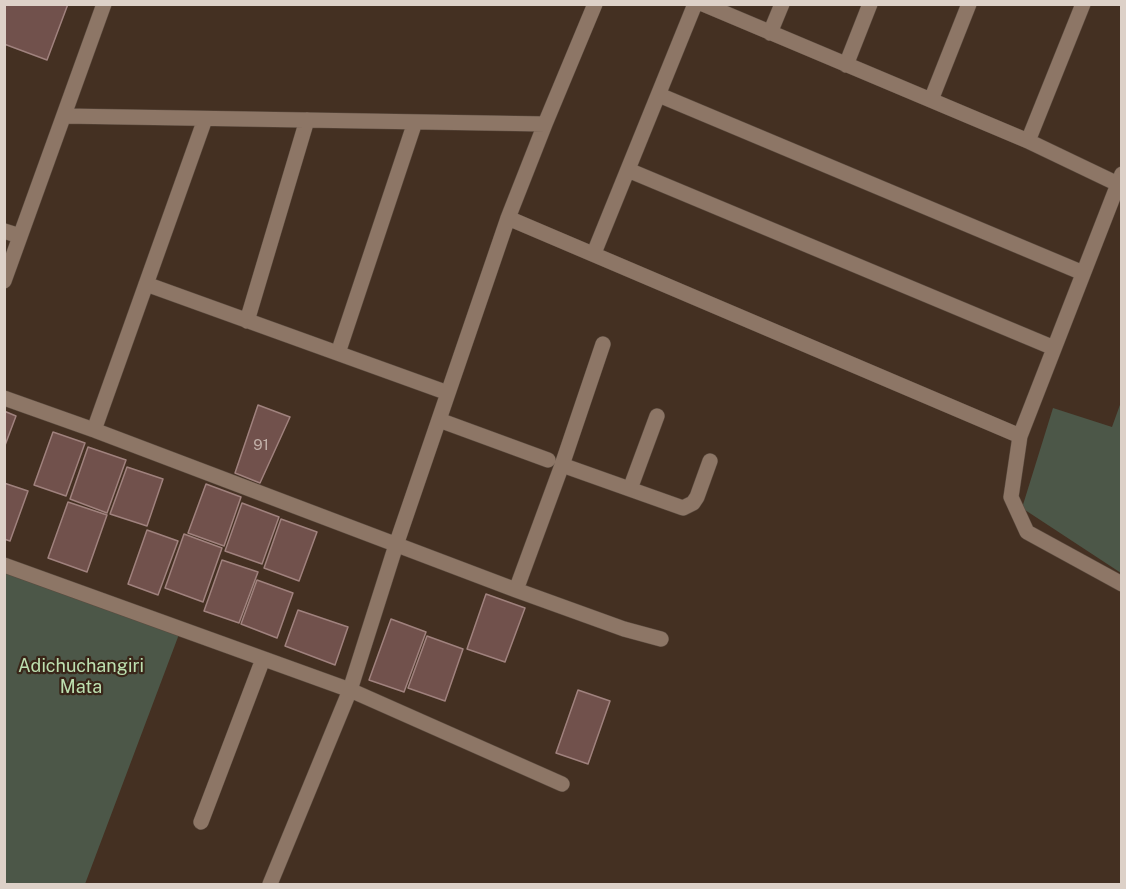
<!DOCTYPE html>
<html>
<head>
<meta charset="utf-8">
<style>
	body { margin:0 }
	#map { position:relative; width:1126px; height:889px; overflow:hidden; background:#443022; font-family:"Public Sans",sans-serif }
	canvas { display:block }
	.frame { position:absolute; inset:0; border:6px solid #ddd1c8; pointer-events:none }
</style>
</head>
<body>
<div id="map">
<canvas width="1126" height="889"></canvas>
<div class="frame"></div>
</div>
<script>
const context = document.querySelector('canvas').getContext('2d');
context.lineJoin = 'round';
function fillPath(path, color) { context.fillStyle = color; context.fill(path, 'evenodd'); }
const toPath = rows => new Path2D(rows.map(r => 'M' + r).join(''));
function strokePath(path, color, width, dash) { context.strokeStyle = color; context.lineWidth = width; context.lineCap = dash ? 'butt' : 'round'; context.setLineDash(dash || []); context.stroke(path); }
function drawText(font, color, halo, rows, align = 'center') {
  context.font = font + ' "Public Sans",sans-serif'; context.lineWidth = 4.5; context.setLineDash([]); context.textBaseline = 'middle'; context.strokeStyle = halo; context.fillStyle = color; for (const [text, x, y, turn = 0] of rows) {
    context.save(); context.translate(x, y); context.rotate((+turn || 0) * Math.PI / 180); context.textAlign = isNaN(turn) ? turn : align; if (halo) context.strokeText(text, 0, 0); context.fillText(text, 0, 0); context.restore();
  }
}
const green = toPath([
	[1121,402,1121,573,1022,508,1053,408,1112,427],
	[5,565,181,629,85,884,5,884]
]);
const building = toPath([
	[4,4,68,4,47,60,4,44,4,4],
	[258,405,290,417,260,483,235,473,258,405],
	[4,411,16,416,4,448,4,411],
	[53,432,85,443,66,496,34,485,53,432],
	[88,447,126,460,107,513,70,499,88,447],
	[127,467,163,479,147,526,110,514,127,467],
	[4,483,28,491,10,541,4,539,4,483],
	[206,484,241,497,224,546,188,533,206,484],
	[68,502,107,515,87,572,48,558,68,502],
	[242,503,279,517,262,564,225,551,242,503],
	[281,519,317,532,299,581,264,568,281,519],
	[147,530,178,541,158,595,128,584,147,530],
	[184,534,222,548,203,602,165,588,184,534],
	[222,560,258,572,239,623,204,611,222,560],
	[257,580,293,593,277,638,241,624,257,580],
	[486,594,525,608,505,662,467,649,486,594],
	[298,610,348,627,335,665,285,646,298,610],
	[391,619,426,632,404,692,369,680,391,619],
	[427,636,463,649,445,701,408,688,427,636],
	[578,690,610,701,588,764,556,753,578,690]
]);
const minor = toPath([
	[703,4,1028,141,1122,186],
	[770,33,782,4],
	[846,65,870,4],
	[659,95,1083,273],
	[931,100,969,4],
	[64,116,545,124],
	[1028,141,1083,4],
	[628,170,1054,348],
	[1122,174,1020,436,1011,497,1027,532,1122,584],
	[508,218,1020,436],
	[4,231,20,236],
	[594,253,695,4],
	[4,281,104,4],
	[146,284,448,393],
	[247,321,307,120],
	[338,353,415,122],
	[4,398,94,430,516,590,624,629,661,639],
	[439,420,548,460],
	[94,430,205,119],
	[562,465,683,508,693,503,697,497,710,461],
	[630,489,657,416],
	[4,565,350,690,562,784],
	[516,590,562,465,603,344],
	[201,822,263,659],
	[270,884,350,690,396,545,508,218,545,124,595,4]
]);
const numberNames = [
	["91",261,445]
];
const parkNames = [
	["Adichuchangiri",81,666],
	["Mata",81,687]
];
fillPath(green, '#4c5748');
fillPath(building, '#71514c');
strokePath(building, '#a0827e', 1.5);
strokePath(minor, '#5c4c40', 16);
strokePath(minor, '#8d7666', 15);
drawText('15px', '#c2b1a9', null, numberNames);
drawText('18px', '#bde0b0', '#392619', parkNames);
</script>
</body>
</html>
